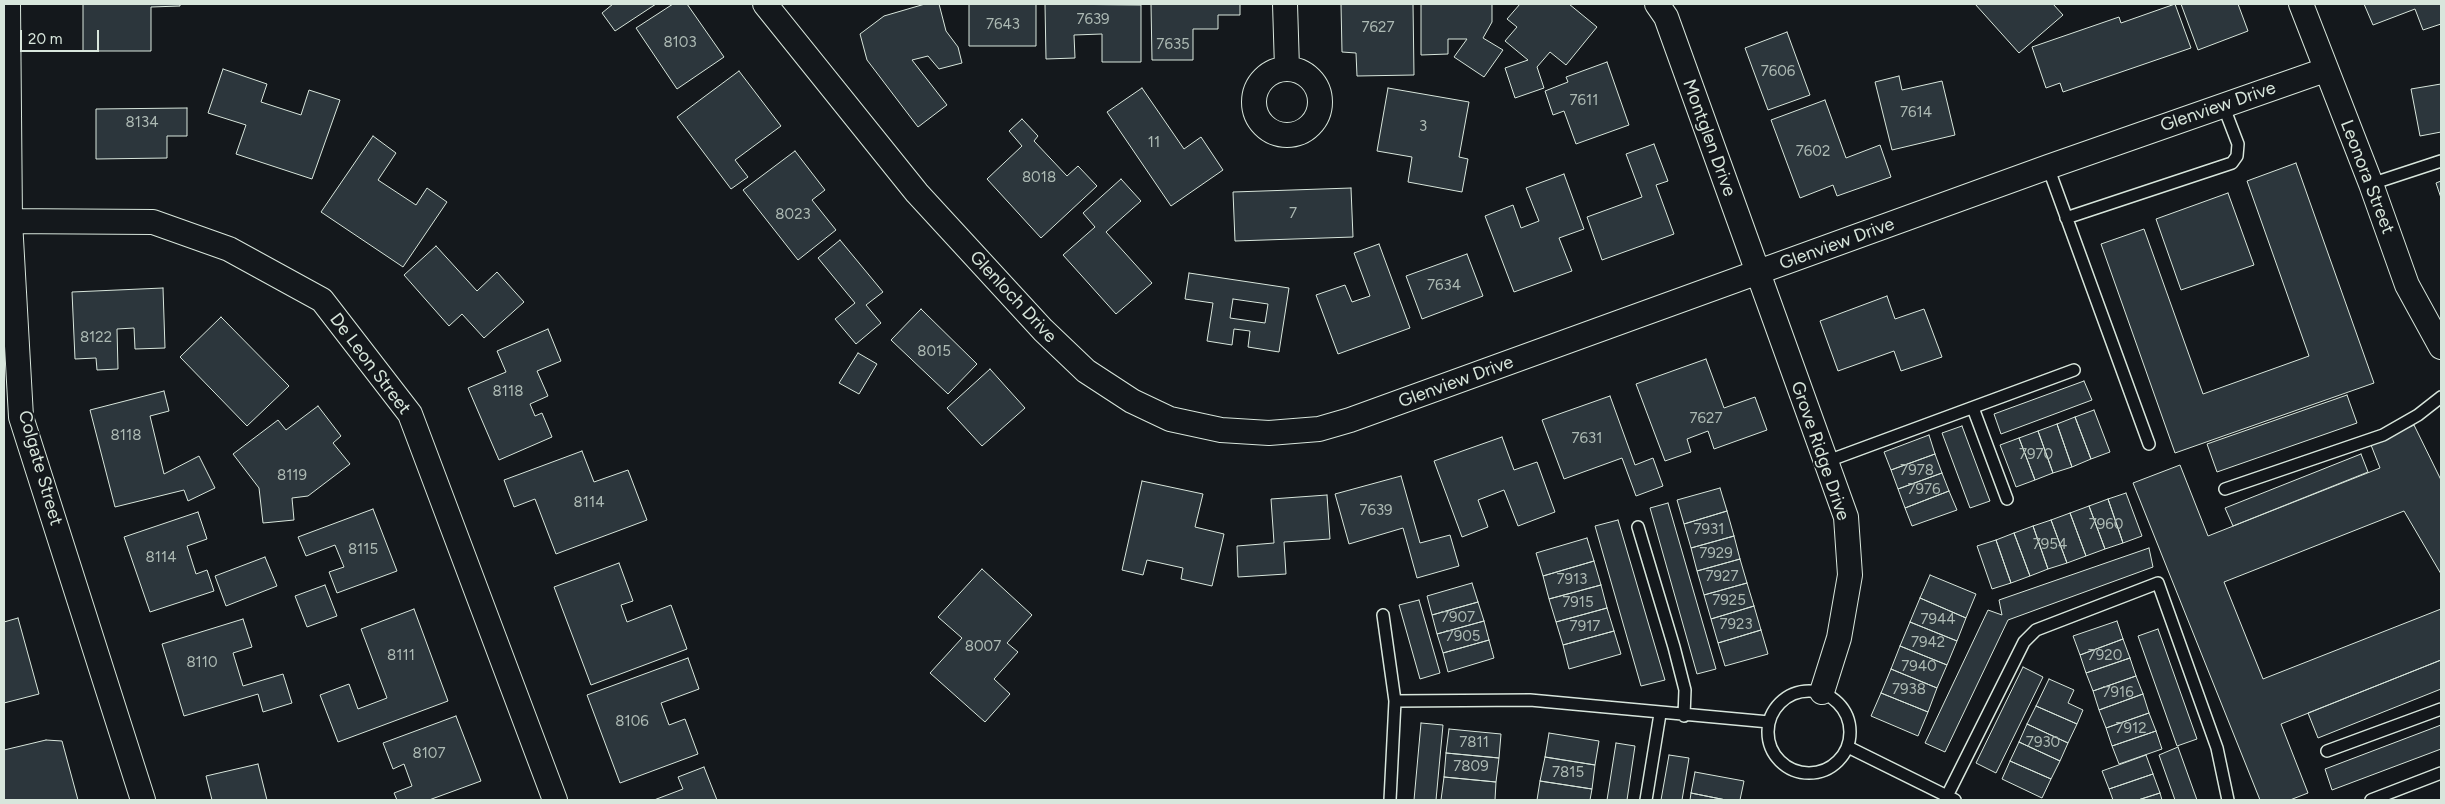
<!DOCTYPE html>
<html>
<head>
<meta charset="utf-8">
<style>
	body { margin:0 }
	#map { position:relative; width:2445px; height:804px; overflow:hidden; background:#14181c; font-family:Figtree,sans-serif }
	canvas { display:block }
	.frame { position:absolute; inset:0; border:5px solid #d8e6dc; pointer-events:none }
	.scale { position:absolute; left:20px; top:30px; width:79px; height:22px; box-sizing:border-box; border:2px solid #d8e6dc; border-top:0; padding-left:6px; font-size:15px; line-height:18px; white-space:nowrap; color:#d8e6dc; -webkit-text-stroke:4px #14181c; paint-order:stroke }
</style>
</head>
<body>
<div id="map">
<canvas width="2445" height="804"></canvas>
<div class="frame"></div>
<div class="scale">20 m</div>
</div>
<script>
const context = document.querySelector('canvas').getContext('2d');
context.lineJoin = 'round';
function fillPath(path, color) { context.fillStyle = color; context.fill(path, 'evenodd'); }
const toPath = rows => new Path2D(rows.map(r => 'M' + r).join(''));
function strokePath(path, color, width, dash) { context.strokeStyle = color; context.lineWidth = width; context.lineCap = dash ? 'butt' : 'round'; context.setLineDash(dash || []); context.stroke(path); }
function drawText(font, color, halo, rows, align = 'center') {
  context.font = font + ' Figtree,sans-serif'; context.lineWidth = 4; context.setLineDash([]); context.textBaseline = 'middle'; context.strokeStyle = halo; context.fillStyle = color; for (const [text, x, y, turn = 0] of rows) {
    context.save(); context.translate(x, y); context.rotate((+turn || 0) * Math.PI / 180); context.textAlign = isNaN(turn) ? turn : align; if (halo) context.strokeText(text, 0, 0); context.fillText(text, 0, 0); context.restore();
  }
}
const building = toPath([
	[83,4,180,4,180,6,151,7,151,51,83,51,83,4],
	[613,4,656,4,615,31,602,13,613,4],
	[673,4,687,4,724,57,677,89,636,28,673,4],
	[925,4,939,4,946,31,958,47,962,63,939,69,928,56,912,60,947,105,918,127,867,60,860,34,884,16,925,4],
	[969,4,1036,4,1036,46,969,46,969,4],
	[1045,4,1141,5,1141,62,1102,62,1102,34,1074,35,1075,58,1046,59,1045,4],
	[1151,4,1240,4,1240,15,1218,15,1218,29,1193,29,1193,60,1152,60,1151,4],
	[1341,4,1413,4,1414,75,1357,76,1356,53,1342,52,1341,4],
	[1421,4,1492,4,1492,22,1483,38,1503,50,1484,77,1454,57,1467,39,1448,39,1448,54,1421,55,1421,4],
	[1520,4,1569,4,1597,27,1566,65,1550,52,1537,67,1544,88,1515,98,1505,68,1528,60,1505,41,1517,27,1507,19,1520,4],
	[1975,4,2053,4,2063,15,2019,53,1975,4],
	[2175,4,2191,48,2063,92,2060,83,2046,88,2032,47,2119,17,2121,23,2175,4],
	[2181,4,2238,4,2248,31,2198,50,2181,4],
	[2364,4,2441,4,2441,24,2423,30,2415,9,2373,25,2364,4],
	[1787,32,1810,95,1768,110,1745,48,1787,32],
	[1607,62,1629,125,1576,144,1564,111,1553,115,1545,91,1568,82,1566,77,1607,62],
	[223,69,267,84,261,102,301,115,309,90,340,100,312,179,236,154,246,125,208,113,223,69],
	[739,71,781,126,735,160,748,177,731,189,677,117,739,71],
	[1899,76,1902,90,1942,81,1955,135,1892,150,1875,82,1899,76],
	[2441,84,2441,132,2420,136,2411,89,2441,84],
	[1142,88,1184,149,1201,137,1223,170,1171,206,1107,112,1142,88],
	[1388,88,1469,102,1459,157,1468,159,1462,192,1408,182,1412,157,1377,151,1388,88],
	[1825,100,1846,158,1880,145,1891,177,1837,196,1833,185,1800,198,1771,120,1825,100],
	[187,108,187,136,167,136,167,158,96,159,96,109,187,108],
	[1022,119,1038,136,1034,141,1067,176,1078,166,1097,186,1041,238,987,179,1022,146,1009,131,1022,119],
	[373,136,396,153,378,180,416,205,427,188,447,202,403,267,321,212,373,136],
	[1654,144,1668,181,1656,185,1674,234,1602,260,1587,217,1642,197,1626,154,1654,144],
	[795,151,825,190,812,200,836,230,798,260,743,190,795,151],
	[2296,163,2374,383,2175,453,2101,244,2144,229,2203,394,2309,356,2247,181,2296,163],
	[1564,174,1584,229,1559,238,1572,271,1514,292,1485,216,1513,205,1521,228,1539,221,1526,188,1564,174],
	[1121,179,1141,201,1106,232,1152,283,1116,314,1063,255,1095,227,1083,213,1121,179],
	[2441,181,2441,198,2436,183,2441,181],
	[1351,188,1353,237,1235,241,1233,192,1351,188],
	[2228,193,2254,265,2181,290,2156,219,2228,193],
	[840,240,883,292,866,305,881,323,856,344,835,319,855,303,818,258,840,240],
	[1379,244,1410,328,1338,354,1316,295,1345,285,1352,302,1370,296,1354,253,1379,244],
	[436,246,477,291,497,272,524,302,484,338,462,314,449,326,404,275,436,246],
	[1467,254,1483,296,1422,319,1406,276,1467,254],
	[1189,273,1289,288,1279,352,1248,347,1250,331,1234,329,1232,345,1207,341,1213,303,1185,299,1189,273],
	[1233,299,1268,304,1265,323,1230,318,1233,299],
	[163,288,165,348,135,349,134,328,117,329,118,369,97,370,96,358,75,359,72,292,163,288],
	[1887,296,1895,319,1924,309,1942,357,1901,371,1894,351,1838,371,1820,321,1887,296],
	[921,309,977,364,948,394,891,340,921,309],
	[221,317,289,386,247,426,180,357,221,317],
	[548,329,561,361,537,371,548,396,530,404,535,416,542,413,552,437,499,460,468,388,506,372,497,351,548,329],
	[858,353,877,364,859,394,839,383,858,353],
	[1706,359,1724,408,1755,397,1767,430,1714,449,1708,431,1687,439,1691,452,1665,461,1636,384,1706,359],
	[990,369,1025,408,982,446,947,408,990,369],
	[2084,381,2092,400,2001,434,1994,414,2084,381],
	[164,391,169,411,150,416,164,474,199,456,215,488,188,501,184,490,115,507,90,410,164,391],
	[2347,395,2357,423,2217,472,2207,444,2347,395],
	[1610,396,1635,465,1653,458,1663,486,1636,496,1622,458,1564,479,1542,420,1610,396],
	[318,406,341,436,333,443,350,464,308,496,292,498,294,520,263,523,259,488,233,454,278,420,286,430,318,406],
	[2094,410,2110,452,2091,459,2075,417,2094,410],
	[2075,417,2091,459,2072,467,2057,424,2075,417],
	[2057,424,2072,467,2053,473,2038,431,2057,424],
	[2414,425,2441,480,2441,574,2404,511,2224,582,2263,679,2441,609,2441,660,2281,724,2308,793,2290,800,2260,800,2133,483,2180,465,2208,536,2380,468,2371,445,2414,425],
	[1962,426,1990,501,1970,508,1942,433,1962,426],
	[2038,431,2053,473,2035,480,2019,438,2038,431],
	[1929,435,1935,454,1891,470,1884,452,1929,435],
	[1502,437,1514,470,1537,462,1555,512,1518,526,1504,490,1478,500,1488,527,1462,537,1434,461,1502,437],
	[2019,438,2035,480,2016,487,2000,445,2019,438],
	[582,451,594,482,628,470,647,520,556,554,535,499,514,507,504,480,582,451],
	[1935,454,1942,473,1898,489,1891,470,1935,454],
	[2361,454,2368,472,2233,526,2225,508,2361,454],
	[1942,473,1949,491,1905,508,1898,489,1942,473],
	[1401,476,1420,543,1450,535,1459,566,1417,578,1403,528,1349,544,1335,494,1401,476],
	[1142,481,1203,494,1195,527,1224,534,1212,586,1181,579,1183,568,1147,560,1143,575,1122,570,1142,481],
	[1720,488,1727,511,1684,524,1677,500,1720,488],
	[1949,491,1957,510,1912,526,1905,508,1949,491],
	[2126,493,2142,536,2123,543,2108,499,2126,493],
	[1327,495,1330,539,1284,542,1286,574,1238,577,1237,546,1274,543,1271,499,1327,495],
	[2108,499,2123,543,2105,549,2089,506,2108,499],
	[1668,503,1716,669,1697,674,1650,508,1668,503],
	[2089,506,2105,549,2086,556,2070,513,2089,506],
	[373,509,397,571,337,593,329,572,344,567,335,545,306,556,298,537,373,509],
	[1727,511,1734,536,1691,548,1684,524,1727,511],
	[198,512,207,539,187,546,196,574,207,570,214,591,150,612,124,537,198,512],
	[2070,513,2086,556,2067,563,2051,520,2070,513],
	[1618,520,1665,680,1641,686,1595,526,1618,520],
	[2051,520,2067,563,2048,569,2033,526,2051,520],
	[2033,526,2048,569,2030,576,2014,533,2033,526],
	[2014,533,2030,576,2011,583,1996,540,2014,533],
	[1734,536,1740,559,1697,571,1691,548,1734,536],
	[1587,538,1594,561,1543,576,1536,553,1587,538],
	[1996,540,2011,583,1992,589,1977,546,1996,540],
	[2149,548,2153,567,2008,620,1945,752,1925,743,1988,610,2002,615,1999,600,2149,548],
	[265,557,277,586,226,606,215,576,265,557],
	[1740,559,1747,583,1704,595,1697,571,1740,559],
	[1594,561,1601,585,1549,599,1543,576,1594,561],
	[619,563,633,601,621,605,627,622,671,605,687,649,591,685,554,587,619,563],
	[982,569,1032,615,1007,643,1018,652,994,679,1010,694,985,722,930,673,962,638,938,617,982,569],
	[1930,575,1976,594,1966,618,1920,598,1930,575],
	[1472,583,1478,602,1432,615,1427,596,1472,583],
	[1747,583,1754,606,1711,619,1704,595,1747,583],
	[325,585,337,616,307,627,295,596,325,585],
	[1601,585,1607,608,1556,622,1549,599,1601,585],
	[1920,598,1966,618,1957,641,1910,622,1920,598],
	[1419,600,1440,673,1420,679,1399,605,1419,600],
	[1478,602,1484,621,1437,634,1432,615,1478,602],
	[1754,606,1761,630,1718,643,1711,619,1754,606],
	[1607,608,1614,631,1563,645,1556,622,1607,608],
	[414,609,448,701,338,742,320,695,349,684,358,709,387,698,361,629,414,609],
	[18,618,39,694,4,703,4,622,18,618],
	[243,619,252,647,233,653,243,686,283,674,292,703,263,712,258,694,184,716,162,644,243,619],
	[1484,621,1489,640,1443,653,1437,634,1484,621],
	[2117,621,2123,639,2080,655,2073,636,2117,621],
	[1910,622,1957,641,1947,665,1900,646,1910,622],
	[2158,629,2197,739,2177,746,2138,636,2158,629],
	[1761,630,1768,654,1725,666,1718,643,1761,630],
	[1614,631,1621,654,1569,669,1563,645,1614,631],
	[2123,639,2130,658,2086,673,2080,655,2123,639],
	[1489,640,1494,658,1448,672,1443,653,1489,640],
	[1900,646,1947,665,1937,688,1891,669,1900,646],
	[688,658,699,689,661,703,669,725,685,719,698,754,620,783,587,695,688,658],
	[2130,658,2136,676,2093,691,2086,673,2130,658],
	[2441,660,2441,689,2318,738,2308,713,2441,660],
	[2023,667,2043,677,1996,773,1976,763,2023,667],
	[1891,669,1937,688,1928,712,1881,693,1891,669],
	[2136,676,2143,694,2099,710,2093,691,2136,676],
	[2049,679,2074,690,2068,703,2083,710,2077,724,2036,706,2049,679],
	[1881,693,1928,712,1918,736,1871,716,1881,693],
	[2143,694,2149,713,2106,728,2099,710,2143,694],
	[2036,706,2077,724,2068,743,2027,724,2036,706],
	[2149,713,2156,731,2112,746,2106,728,2149,713],
	[456,716,481,781,429,800,397,800,394,793,412,786,404,764,393,769,383,743,456,716],
	[1421,723,1443,725,1436,800,1414,800,1421,723],
	[2027,724,2068,743,2060,761,2019,742,2027,724],
	[2441,725,2441,749,2332,790,2325,769,2441,725],
	[1449,729,1501,734,1499,758,1446,753,1449,729],
	[2156,731,2162,749,2119,764,2112,746,2156,731],
	[1549,733,1599,741,1595,765,1545,757,1549,733],
	[46,740,62,741,78,800,4,800,4,750,46,740],
	[2019,742,2060,761,2051,779,2010,761,2019,742],
	[1616,743,1635,746,1627,800,1607,800,1616,743],
	[2178,747,2197,800,2175,800,2159,755,2178,747],
	[1446,753,1499,758,1496,782,1444,777,1446,753],
	[1669,755,1689,758,1682,800,1661,800,1669,755],
	[2146,755,2153,774,2109,789,2102,771,2146,755],
	[1545,757,1595,765,1592,789,1540,781,1545,757],
	[2010,761,2051,779,2042,798,2002,779,2010,761],
	[258,764,267,800,212,800,206,776,258,764],
	[704,767,717,800,654,800,683,789,678,777,704,767],
	[1695,772,1744,781,1740,800,1726,800,1691,793,1695,772],
	[2153,774,2160,793,2138,800,2113,800,2109,789,2153,774],
	[1444,777,1496,782,1495,800,1441,800,1444,777],
	[1540,781,1592,789,1590,800,1537,800,1540,781],
	[1691,793,1726,800,1690,800,1691,793],
	[2160,793,2162,800,2138,800,2160,793]
]);
const service = toPath([
	[2048,167,2149,444],
	[2371,184,2441,161],
	[2066,218,2232,163,2237,156,2238,144,2223,105],
	[1973,408,2007,499],
	[1825,462,2074,370],
	[2225,489,2383,435,2418,415,2441,397],
	[1638,527,1674,647,1685,690,1684,716],
	[1383,615,1395,701,1390,800],
	'1768 732a41 41 0 1 1 82 0a41 41 0 1 1-82 0Z',
	[1395,701,1530,700,1769,722],
	[1848,747,1955,800],
	[2327,751,2441,709],
	[1646,800,1660,714],
	[1945,800,2024,642,2036,630,2158,583,2217,748,2228,800],
	[2371,800,2441,773]
]);
const minor = toPath([
	[8,4,10,221,21,417,143,800],
	[765,4,917,193,1043,330,1086,371,1132,401,1170,419,1221,430,1269,433,1319,429,1350,420,2048,167,2325,70],
	[1285,4,1287,68],
	[1657,4,1666,17,1846,517,1850,575,1839,638,1822,692],
	[2301,4,2371,184,2407,285,2441,347],
	'1254 102a33 33 0 1 1 66 0a33 33 0 1 1-66 0Z',
	[4,221,153,222,229,249,322,300,410,414,555,800]
]);
const numberNames = [
	["7639",1093,20],
	["7643",1003,25],
	["7627",1378,28],
	["8103",680,43],
	["7635",1173,45],
	["7606",1778,72],
	["7611",1584,101],
	["7614",1916,113],
	["8134",142,123],
	["3",1423,127],
	["11",1154,143],
	["7602",1813,152],
	["8018",1039,178],
	["7",1293,214],
	["8023",793,215],
	["7634",1444,286],
	["8122",96,338],
	["8015",934,352],
	["8118",508,392],
	["7627",1706,419],
	["8118",126,436],
	["7631",1587,439],
	["7970",2036,455],
	["7978",1917,471],
	["8119",292,476],
	["7976",1924,490],
	["8114",589,503],
	["7639",1376,511],
	["7960",2106,525],
	["7931",1709,530],
	["7954",2050,545],
	["8115",363,550],
	["7929",1716,554],
	["8114",161,558],
	["7927",1722,577],
	["7913",1572,580],
	["7925",1729,601],
	["7915",1578,603],
	["7907",1458,618],
	["7944",1938,620],
	["7923",1736,625],
	["7917",1585,627],
	["7905",1463,637],
	["7942",1928,643],
	["8007",983,647],
	["8111",401,656],
	["7920",2105,656],
	["8110",202,663],
	["7940",1919,667],
	["7938",1909,690],
	["7916",2118,693],
	["8106",632,722],
	["7912",2131,729],
	["7811",1474,743],
	["7930",2043,743],
	["8107",429,754],
	["7809",1471,767],
	["7815",1568,773]
];
const streetNames = [
	["Glenview Drive",2218,107,-19],
	["Montglen Drive",1709,138,70],
	["Leonora Street",2367,177,69],
	["Glenview Drive",1837,244,-20],
	["Glenloch Drive",1013,297,47],
	["De Leon Street",370,364,53],
	["Glenview Drive",1456,382,-20],
	["Grove Ridge Drive",1820,451,71],
	["Colgate Street",40,468,74]
];
fillPath(building, '#2c363c');
strokePath(building, '#d8e6dc', 1);
strokePath(service, '#d8e6dc', 14);
strokePath(minor, '#d8e6dc', 26);
strokePath(service, '#14181c', 11);
strokePath(minor, '#14181c', 24);
drawText('15px', '#adbab4', null, numberNames);
drawText('18px', '#d8e6dc', '#14181c', streetNames);
</script>
</body>
</html>
